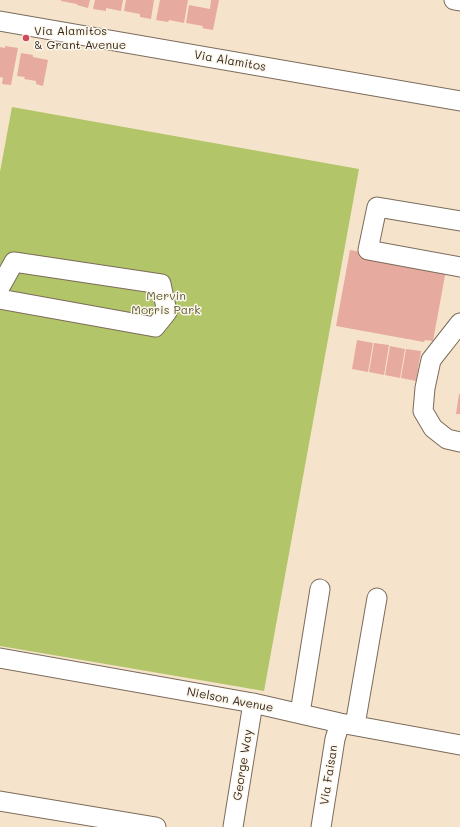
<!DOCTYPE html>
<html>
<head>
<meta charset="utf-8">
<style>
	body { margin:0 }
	canvas { display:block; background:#f5e4cb }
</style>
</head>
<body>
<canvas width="460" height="827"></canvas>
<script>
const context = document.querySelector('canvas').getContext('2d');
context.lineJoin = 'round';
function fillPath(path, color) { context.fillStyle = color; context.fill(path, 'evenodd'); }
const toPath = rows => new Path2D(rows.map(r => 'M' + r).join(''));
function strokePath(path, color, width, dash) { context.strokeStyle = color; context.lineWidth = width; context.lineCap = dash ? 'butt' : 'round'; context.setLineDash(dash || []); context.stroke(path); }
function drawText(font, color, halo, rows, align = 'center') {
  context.font = font + ' Mali,sans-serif'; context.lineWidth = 3; context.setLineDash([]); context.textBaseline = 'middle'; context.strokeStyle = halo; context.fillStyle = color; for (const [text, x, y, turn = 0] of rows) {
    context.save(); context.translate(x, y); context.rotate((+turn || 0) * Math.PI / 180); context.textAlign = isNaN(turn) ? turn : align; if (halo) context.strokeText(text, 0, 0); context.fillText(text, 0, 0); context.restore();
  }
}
const green = toPath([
	[12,107,359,169,264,691,0,646,0,172]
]);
const building = toPath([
	[61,0,90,0,88,8,77,5,77,4,61,1],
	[95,0,123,0,121,11,106,8,106,11,93,9],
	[126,0,154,0,151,19,140,17,140,14,124,11],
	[160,0,188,0,184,23,169,20,168,22,156,20],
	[211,0,219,0,213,30,202,28,203,26,186,23,189,5,210,9],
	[5,46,18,48,11,85,2,84,3,78,0,77,0,47,5,48],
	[21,53,33,55,33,57,48,60,43,86,36,84,36,81,24,79,25,77,17,76],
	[350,250,438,266,446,270,433,341,425,340,424,342,336,326],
	[357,340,373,343,368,372,352,369],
	[374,343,389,345,384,375,369,372],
	[390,346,405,349,400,378,385,375],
	[406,349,421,351,416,381,401,378],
	[459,394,460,394,460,414,456,414]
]);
const minor = toPath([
	[454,0,460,1],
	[0,21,460,101],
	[460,221,377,207,368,250,460,267],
	[0,287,14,262,161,284,167,312,155,327,0,299],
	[460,323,431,360,425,388,423,411,433,428,447,439,460,442],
	[0,658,253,703,340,723,460,745],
	[300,713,320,589],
	[355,725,377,598],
	[0,801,156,827],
	[233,827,253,703],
	[321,827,335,739,340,723]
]);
const markers = [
	[26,38,4,"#d1495b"]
];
const poiNames = [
	["Via Alamitos",34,31],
	["& Grant Avenue",34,45]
];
const streetNames = [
	["Via Alamitos",230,61,10],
	["Nielson Avenue",230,700,11],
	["George Way",243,765,-81],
	["Via Faisan",329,775,-81]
];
const parkNames = [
	["Mervin",166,296],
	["Morris Park",166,310]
];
fillPath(green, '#b2c568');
fillPath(building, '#e7aa9e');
strokePath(minor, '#7c6b5b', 21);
strokePath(minor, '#fff', 19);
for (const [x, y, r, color] of markers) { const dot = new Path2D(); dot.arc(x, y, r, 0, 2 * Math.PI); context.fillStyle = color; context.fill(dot); strokePath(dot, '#fbf7ec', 1.5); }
drawText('12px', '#3b2a1e', '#fbf7ec', poiNames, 'left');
drawText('12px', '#3b2a1e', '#fbf7ec', streetNames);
drawText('12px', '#5f5834', '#fbf7ec', parkNames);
</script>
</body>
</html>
